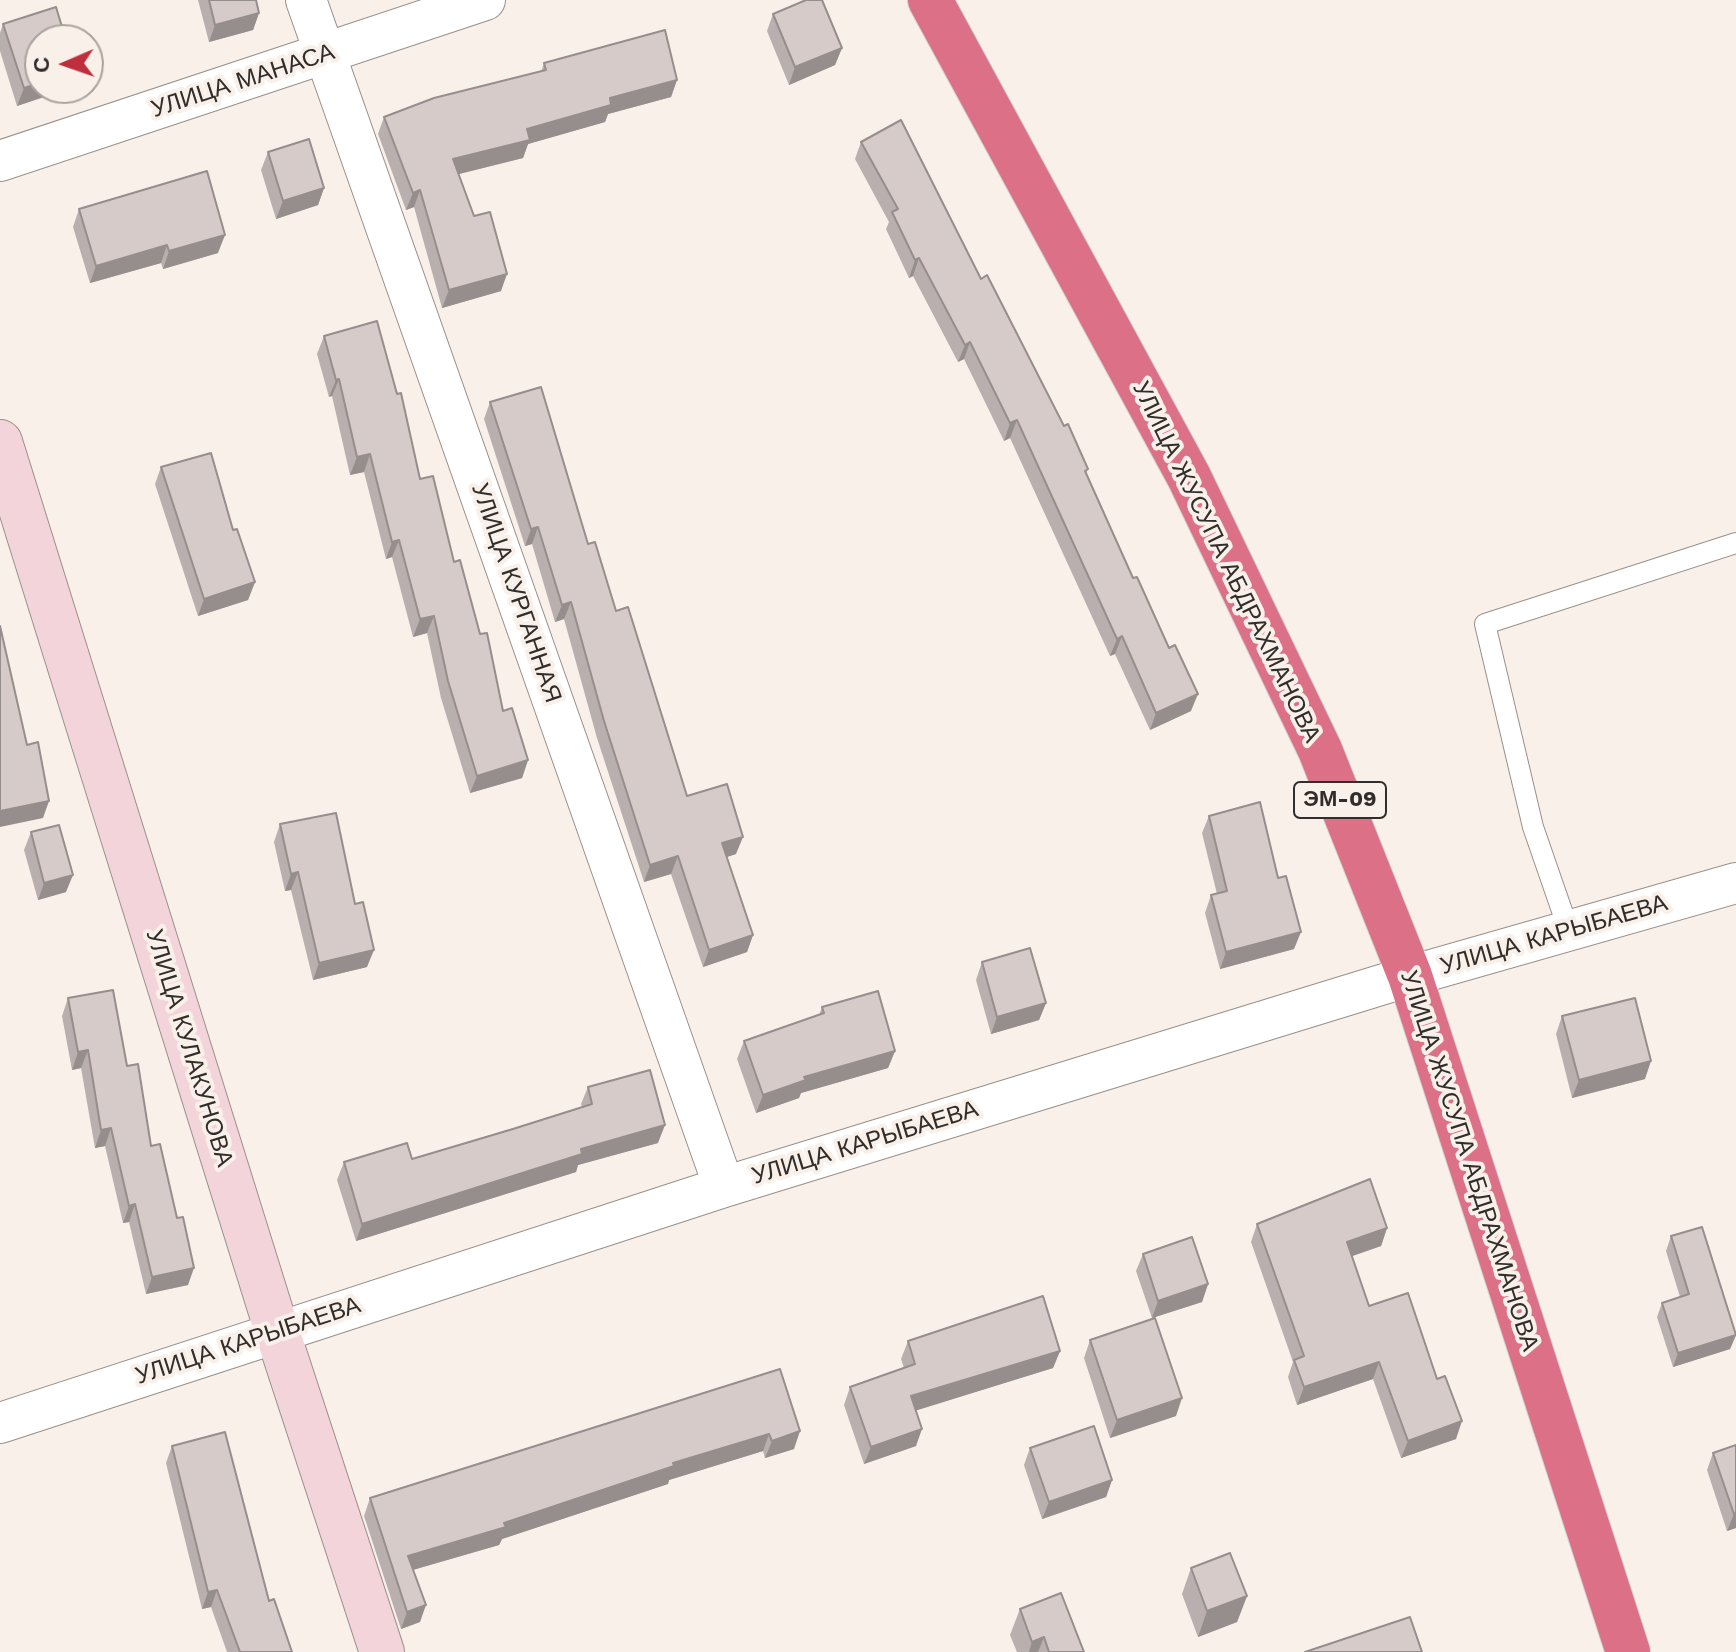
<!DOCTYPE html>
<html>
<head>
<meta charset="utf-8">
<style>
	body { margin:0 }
	#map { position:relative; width:1736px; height:1652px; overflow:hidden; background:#f9f0e9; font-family:"Work Sans",sans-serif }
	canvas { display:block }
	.north { position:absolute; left:24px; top:24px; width:80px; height:80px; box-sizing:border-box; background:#f9f0e9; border:2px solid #a9a29d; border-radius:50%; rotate:268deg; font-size:22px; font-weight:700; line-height:32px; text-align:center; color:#302d2a }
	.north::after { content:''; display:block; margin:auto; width:28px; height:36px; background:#be2e3c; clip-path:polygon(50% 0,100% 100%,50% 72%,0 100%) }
</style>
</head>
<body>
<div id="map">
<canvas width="1736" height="1652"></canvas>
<div class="north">С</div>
</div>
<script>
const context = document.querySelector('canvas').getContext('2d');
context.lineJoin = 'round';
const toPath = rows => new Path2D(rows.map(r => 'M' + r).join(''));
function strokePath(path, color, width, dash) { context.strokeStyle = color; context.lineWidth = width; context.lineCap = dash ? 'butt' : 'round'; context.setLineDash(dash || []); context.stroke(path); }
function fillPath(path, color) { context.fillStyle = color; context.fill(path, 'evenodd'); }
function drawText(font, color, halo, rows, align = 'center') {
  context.font = font + ' "Work Sans",sans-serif'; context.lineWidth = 8; context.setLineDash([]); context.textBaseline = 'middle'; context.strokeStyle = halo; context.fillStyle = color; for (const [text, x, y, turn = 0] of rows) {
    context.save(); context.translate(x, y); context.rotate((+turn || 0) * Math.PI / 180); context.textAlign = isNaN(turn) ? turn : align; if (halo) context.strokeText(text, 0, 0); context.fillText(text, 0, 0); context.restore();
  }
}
const lane = toPath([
	[1569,931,1533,827,1485,624,1736,543]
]);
const street = toPath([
	[306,0,724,1187],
	[0,161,485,0],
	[0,1423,724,1187,1410,976,1736,883]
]);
const secondary = toPath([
	[0,442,277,1331,382,1652]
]);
const highway = toPath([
	[930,0,1189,477,1320,750,1410,976,1628,1652]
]);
const wall = toPath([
	[198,0,256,0,259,13,253,30,209,42],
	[773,14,842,48,835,65,789,85,767,31],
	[3,24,69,89,17,106,0,51,0,33],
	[544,63,677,80,671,97,608,114,605,122,528,144,523,158,459,174,501,291,442,308,414,207,406,210,378,134,384,117,541,72],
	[861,142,981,279,1088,469,1086,474,1191,711,1150,730,1115,654,1110,656,1010,438,1004,441,964,359,958,362,913,276,909,278,886,229,889,222,855,159],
	[268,152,324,188,318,205,276,219,261,170],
	[79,209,218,253,163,269,161,263,90,283,73,227],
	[324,336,420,479,454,562,480,634,503,711,528,760,522,778,470,793,441,698,427,633,413,637,392,557,386,559,364,472,350,475,332,396,329,397,317,354],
	[490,402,588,544,616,611,687,796,736,854,726,857,753,935,747,952,703,967,671,874,644,882,597,738,564,619,555,622,532,544,525,546,484,419],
	[161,467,233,530,255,582,248,600,198,616,155,484],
	[1209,816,1294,949,1220,969,1205,913,1211,895,1217,894,1202,833],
	[280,824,355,904,367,967,313,980,291,890,285,891,274,842],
	[31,832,66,892,38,900,24,850],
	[982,962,1046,1003,1039,1020,991,1034,976,980],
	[68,998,127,1066,151,1146,188,1285,146,1294,129,1222,123,1223,105,1146,95,1148,81,1068,72,1070,62,1016],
	[822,1007,895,1051,888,1068,801,1093,799,1098,756,1113,737,1059,744,1041,819,1015],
	[1562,1016,1645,1079,1572,1098,1556,1034],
	[588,1087,658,1143,578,1165,576,1172,356,1241,337,1180,344,1162,412,1159,582,1107,581,1104],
	[1257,1224,1387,1228,1381,1246,1352,1256,1369,1306,1456,1439,1401,1458,1373,1379,1297,1405,1288,1377,1293,1362,1251,1242],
	[1671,1236,1736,1335,1730,1349,1673,1367,1657,1317,1662,1303,1680,1297,1666,1251],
	[1143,1254,1208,1284,1202,1302,1152,1318,1136,1271],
	[1090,1340,1176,1416,1110,1438,1084,1358],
	[908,1341,1060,1351,1053,1368,916,1410,916,1446,864,1464,844,1405,850,1387,904,1368,901,1359],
	[780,1369,794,1449,765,1458,763,1451,669,1480,668,1484,502,1539,499,1545,413,1570,420,1622,401,1629,364,1516,370,1498],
	[1736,1445,1736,1528,1727,1531,1707,1470,1713,1453],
	[172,1446,269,1601,292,1652,227,1652,211,1607,202,1609,166,1463],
	[1030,1448,1112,1480,1106,1497,1042,1519,1024,1465],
	[1191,1568,1247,1596,1237,1622,1198,1637,1182,1594],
	[1020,1609,1084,1652,1017,1652,1010,1635]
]);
const shadedWall = toPath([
	[259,13,253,30,209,42,215,25],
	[842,48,835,65,789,85,795,67],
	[677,80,671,97,608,114,605,122,528,144,523,158,447,177,453,159,527,129,610,98],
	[40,83,40,88,70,88,17,106,24,88],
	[324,188,318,205,276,219,283,201],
	[420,190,414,207,406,210,413,193],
	[225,235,218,253,163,269,169,251],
	[167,245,161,263,90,283,96,266],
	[919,258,913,276,909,278,915,260],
	[507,274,501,291,442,308,449,290],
	[970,342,964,359,958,362,965,345],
	[339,379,332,396,329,397,336,380],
	[1017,420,1010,438,1004,441,1010,423],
	[370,454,364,472,350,475,357,457],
	[538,527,532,544,525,546,531,529],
	[399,540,392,557,386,559,392,542],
	[255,582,248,600,198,616,204,599],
	[571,602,564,619,555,622,562,605],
	[434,616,427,633,413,637,420,619],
	[1122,636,1115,654,1110,656,1117,639],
	[1198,694,1191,711,1150,730,1156,713],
	[528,760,522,778,470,793,477,776],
	[49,801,43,818,0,827,0,811],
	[743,837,736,854,715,861,722,843],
	[678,856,671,874,644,882,650,865],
	[298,872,291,890,285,891,291,874],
	[73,875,66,892,38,900,44,883],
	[1301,932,1294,949,1220,969,1226,952],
	[753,935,747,952,703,967,709,950],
	[374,950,367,967,313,980,319,963],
	[1046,1003,1039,1020,991,1034,997,1017],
	[88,1050,81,1068,72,1070,78,1052],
	[895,1051,888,1068,801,1093,799,1098,756,1113,763,1095,804,1077],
	[1651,1061,1645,1079,1572,1098,1579,1080],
	[665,1125,658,1143,578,1165,576,1172,356,1241,362,1224,581,1149],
	[111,1128,105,1146,95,1148,101,1130],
	[135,1204,129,1222,123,1223,129,1206],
	[1387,1228,1381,1246,1341,1260,1347,1242],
	[194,1268,188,1285,146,1294,152,1277],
	[1208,1284,1202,1302,1152,1318,1158,1301],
	[1736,1335,1730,1349,1673,1367,1678,1353],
	[1060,1351,1053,1368,905,1414,911,1396],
	[1379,1362,1373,1379,1297,1405,1304,1387],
	[1182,1398,1176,1416,1110,1438,1117,1420],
	[1462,1421,1456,1439,1401,1458,1408,1441],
	[922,1429,916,1446,864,1464,871,1447],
	[800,1431,794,1449,765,1458,772,1441],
	[769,1434,763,1451,669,1480,668,1484,502,1539,499,1545,402,1573,408,1556,673,1463],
	[1112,1480,1106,1497,1042,1519,1049,1502],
	[1736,1513,1736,1528,1727,1531,1734,1514],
	[217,1590,211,1607,202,1609,208,1592],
	[1247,1596,1237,1622,1198,1637,1207,1611],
	[426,1605,420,1622,401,1629,407,1612],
	[1044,1637,1038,1652,1029,1652,1032,1642]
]);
const building = toPath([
	[209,0,256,0,259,13,215,25,209,0],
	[806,0,822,0,842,48,795,67,773,14,806,0],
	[56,7,66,40,40,40,40,83,24,88,3,24,56,7],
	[665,30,677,80,610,98,611,105,527,129,530,140,453,159,474,216,490,212,507,274,449,290,420,190,413,193,384,117,434,98,546,70,544,63,665,30],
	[901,120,981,279,987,275,1064,426,1068,424,1088,469,1085,471,1133,578,1137,577,1169,648,1175,645,1198,694,1156,713,1122,636,1117,639,1017,420,1010,423,970,342,965,345,919,258,915,260,892,212,898,209,861,142,901,120],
	[309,139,324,188,283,201,268,152,309,139],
	[207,171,225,235,169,251,167,245,96,266,79,209,207,171],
	[377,321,397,394,401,393,420,479,433,476,454,562,460,560,480,634,487,633,503,711,512,708,528,760,477,776,448,681,434,616,420,619,399,540,392,542,370,454,357,457,339,379,336,380,324,336,377,321],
	[541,387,588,544,595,542,616,611,628,607,687,796,727,784,743,837,722,843,753,935,709,950,678,856,650,865,604,721,571,602,562,605,538,527,531,529,490,402,541,387],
	[211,453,233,530,237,529,255,582,204,599,161,467,211,453],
	[0,626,27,745,38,742,49,801,0,811,0,626],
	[1260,802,1278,878,1286,876,1301,932,1226,952,1211,895,1227,891,1209,816,1260,802],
	[336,813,355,904,363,902,374,950,319,963,298,872,291,874,280,824,336,813],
	[59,825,73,875,44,883,31,832,59,825],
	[1030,948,1046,1003,997,1017,982,962,1030,948],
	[113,990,127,1066,138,1064,151,1146,160,1144,177,1218,183,1217,194,1268,152,1277,135,1204,129,1206,111,1128,101,1130,88,1050,78,1052,68,998,113,990],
	[878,991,895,1051,804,1077,806,1080,763,1095,744,1041,824,1013,822,1007,878,991],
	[1635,998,1651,1061,1579,1080,1562,1016,1635,998],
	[650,1070,665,1125,581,1149,582,1154,362,1224,344,1162,407,1143,412,1159,513,1129,592,1104,588,1087,650,1070],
	[1370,1179,1387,1228,1347,1242,1369,1306,1408,1293,1437,1379,1445,1376,1462,1421,1408,1441,1379,1362,1304,1387,1294,1360,1304,1356,1257,1224,1370,1179],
	[1702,1227,1736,1335,1678,1353,1662,1303,1689,1294,1671,1236,1702,1227],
	[1192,1237,1208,1284,1158,1301,1143,1254,1192,1237],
	[1043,1296,1060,1351,911,1396,922,1429,871,1447,850,1387,915,1364,908,1341,1043,1296],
	[1155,1318,1182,1398,1117,1420,1090,1340,1155,1318],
	[780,1369,800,1431,772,1441,769,1434,673,1463,674,1466,504,1523,506,1527,408,1556,426,1605,407,1612,370,1498,780,1369],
	[1094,1426,1112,1480,1049,1502,1030,1448,1094,1426],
	[225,1432,269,1601,274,1599,292,1652,240,1652,217,1590,208,1592,172,1446,225,1432],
	[1736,1445,1736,1513,1734,1514,1713,1453,1736,1445],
	[1230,1553,1247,1596,1207,1611,1191,1568,1230,1553],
	[1061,1593,1084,1652,1049,1652,1044,1637,1032,1642,1020,1609,1061,1593],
	[1410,1617,1422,1652,1305,1652,1410,1617]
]);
const shields = [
	[1340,800,92]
];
const shieldNames = [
	["ЭМ-09",1340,800]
];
const streetNames = [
	["УЛИЦА МАНАСА",243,81,-18],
	["УЛИЦА ЖУСУПА АБДРАХМАНОВА",1226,562,64],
	["УЛИЦА КУРГАННАЯ",516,593,71],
	["УЛИЦА КАРЫБАЕВА",1554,935,-16],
	["УЛИЦА КУЛАКУНОВА",189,1048,73],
	["УЛИЦА КАРЫБАЕВА",865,1143,-17],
	["УЛИЦА ЖУСУПА АБДРАХМАНОВА",1469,1161,72],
	["УЛИЦА КАРЫБАЕВА",248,1341,-18]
];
strokePath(lane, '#98908a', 22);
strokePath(street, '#98908a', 42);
strokePath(secondary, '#98908a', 46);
strokePath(highway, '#d1d1d0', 46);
strokePath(lane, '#fff', 20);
strokePath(street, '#fff', 40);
strokePath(secondary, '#f4d4db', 44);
strokePath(highway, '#dc7087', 44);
fillPath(wall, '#b9afae');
fillPath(shadedWall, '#968e8d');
fillPath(building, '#d7cbca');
strokePath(building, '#968e8d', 2);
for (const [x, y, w] of shields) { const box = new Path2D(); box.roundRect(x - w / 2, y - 18, w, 36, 6); context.fillStyle = '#f9f0e9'; context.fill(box); strokePath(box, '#302d2a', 2); }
drawText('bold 22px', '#302d2a', null, shieldNames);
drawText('24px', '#302d2a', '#f9f0e9', streetNames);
</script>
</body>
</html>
